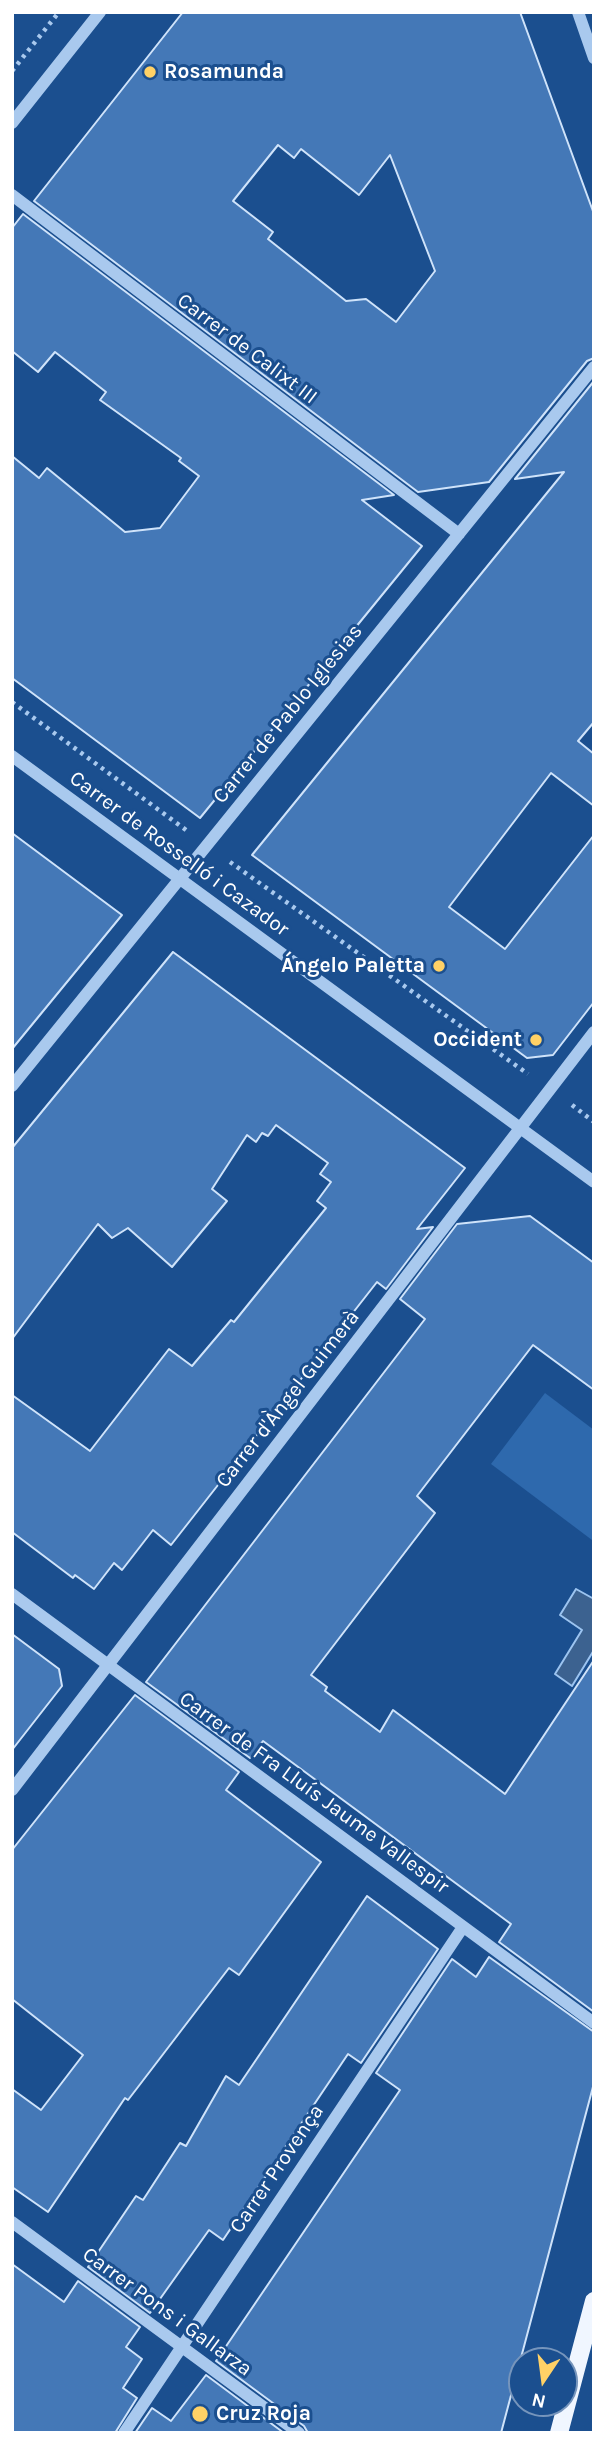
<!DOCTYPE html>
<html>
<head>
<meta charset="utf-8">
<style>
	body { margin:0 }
	#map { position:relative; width:606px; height:2445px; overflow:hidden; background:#1b4f8f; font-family:Karla,sans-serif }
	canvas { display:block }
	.frame { position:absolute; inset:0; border:14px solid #fff; pointer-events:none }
	.north { position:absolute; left:508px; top:2347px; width:70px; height:70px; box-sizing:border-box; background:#1b4f8f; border:2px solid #7695bc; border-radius:50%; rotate:193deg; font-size:19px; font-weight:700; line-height:28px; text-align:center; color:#fff }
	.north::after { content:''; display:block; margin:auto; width:24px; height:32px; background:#ffd166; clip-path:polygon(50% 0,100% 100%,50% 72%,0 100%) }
</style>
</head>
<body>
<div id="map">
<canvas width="606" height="2445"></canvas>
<div class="frame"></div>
<div class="north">N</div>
</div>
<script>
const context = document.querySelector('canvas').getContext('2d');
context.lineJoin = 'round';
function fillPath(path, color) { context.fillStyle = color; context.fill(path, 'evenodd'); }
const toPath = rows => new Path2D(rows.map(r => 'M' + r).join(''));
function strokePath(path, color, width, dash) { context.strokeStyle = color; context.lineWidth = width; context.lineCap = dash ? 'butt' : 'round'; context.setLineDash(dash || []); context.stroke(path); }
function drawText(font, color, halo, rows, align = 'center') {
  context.font = font + ' Karla,sans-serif'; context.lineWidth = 6; context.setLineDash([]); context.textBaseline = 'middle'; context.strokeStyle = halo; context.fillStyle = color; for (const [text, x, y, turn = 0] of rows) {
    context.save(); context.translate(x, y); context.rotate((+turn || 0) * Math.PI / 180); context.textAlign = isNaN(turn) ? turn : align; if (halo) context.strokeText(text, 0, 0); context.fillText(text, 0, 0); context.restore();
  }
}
const green = toPath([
	[545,1393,594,1430,592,1540,491,1464]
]);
const water = toPath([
	[576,1589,594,1599,594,1650,572,1686,555,1674,582,1630,560,1615,576,1589]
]);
const building = toPath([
	[183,12,520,12,594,214,594,358,587,361,489,482,418,492,34,201,183,12],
	[278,145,294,158,301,149,359,195,390,155,435,271,396,322,366,299,346,301,268,239,273,232,233,201,278,145],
	[23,214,394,495,362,500,422,546,200,818,12,678,12,456,39,478,47,468,125,532,160,528,199,476,179,461,181,458,100,400,106,392,55,352,38,372,12,351,12,228,23,214],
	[594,381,594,722,578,741,594,754,594,806,551,773,449,907,505,949,594,835,594,1002,553,1055,527,1058,252,855,564,472,515,479,594,381],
	[12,833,122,915,12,1049,12,833],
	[173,952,465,1168,417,1229,433,1227,386,1289,377,1282,171,1545,153,1530,122,1570,114,1563,94,1589,75,1575,73,1578,12,1532,12,1395,90,1451,169,1349,192,1366,231,1320,234,1322,326,1208,317,1201,331,1182,320,1174,328,1163,276,1125,268,1136,262,1133,256,1142,247,1135,212,1189,227,1201,172,1267,128,1228,112,1238,98,1224,12,1339,12,1148,173,952],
	[530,1216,594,1263,594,1390,533,1345,417,1496,435,1513,311,1675,327,1687,325,1691,380,1732,393,1710,505,1794,594,1660,594,2012,499,1942,511,1924,263,1741,250,1758,146,1682,425,1319,400,1299,457,1224,530,1216],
	[12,1634,59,1669,62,1686,12,1750,12,1634],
	[135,1695,239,1772,226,1790,321,1862,239,1975,229,1968,138,2087,128,2100,125,2098,48,2212,12,2187,12,2089,41,2110,83,2055,12,1999,12,1850,135,1695],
	[367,1896,438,1949,361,2063,348,2054,223,2240,209,2230,150,2313,88,2267,136,2196,143,2200,180,2143,186,2146,226,2076,239,2085,367,1896],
	[489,1957,594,2032,594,2083,501,2433,308,2433,304,2426,216,2361,400,2090,376,2073,452,1959,476,1977,489,1957],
	[12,2264,64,2302,78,2281,140,2327,126,2347,142,2359,123,2388,137,2398,115,2433,12,2433,12,2264],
	[206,2375,284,2433,135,2433,152,2408,171,2421,206,2375]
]);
const path = toPath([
	[12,71,59,12],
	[12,702,186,830],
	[230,862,528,1074],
	[572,1105,594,1122]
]);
const minor = toPath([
	[578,12,594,58],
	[12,123,100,12],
	[12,195,459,534],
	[12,756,594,1182],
	[12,1086,594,367],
	[12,1594,594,2023],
	[12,1790,594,1032],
	[12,2222,299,2433],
	[124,2433,463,1927]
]);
const major = toPath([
	[559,2433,594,2301]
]);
const markers = [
	[150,72,7,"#ffd166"],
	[439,966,7,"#ffd166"],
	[536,1040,7,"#ffd166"],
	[200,2414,9,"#ffd166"]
];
const poiNames = [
	["Rosamunda",164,72],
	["Ángelo Paletta",425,966,"right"],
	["Occident",522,1040,"right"],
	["Cruz Roja",216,2414]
];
const streetNames = [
	["Carrer de Calixt III",247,349,37],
	["Carrer de Pablo Iglesias",288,714,-51],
	["Carrer de Rosselló i Cazador",179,854,36],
	["Carrer d'Àngel Guimerà",288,1399,-52],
	["Carrer de Fra Lluís Jaume Vallespir",314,1793,36],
	["Carrer Provença",277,2169,-56],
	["Carrer Pons i Gallarza",167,2312,36]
];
fillPath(green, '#2e69ad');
fillPath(water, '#3c6290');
strokePath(water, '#9cc4f0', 2);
fillPath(building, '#4478b7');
strokePath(building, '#cfe3fa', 2);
strokePath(path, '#a9c9ee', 4.5, [3.5, 5]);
strokePath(minor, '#a9c9ee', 12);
strokePath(major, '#f0f6ff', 18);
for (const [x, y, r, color] of markers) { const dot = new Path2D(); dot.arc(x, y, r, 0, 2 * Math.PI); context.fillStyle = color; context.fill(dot); strokePath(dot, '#1b4f8f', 2.5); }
drawText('bold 21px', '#fff', '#1b4f8f', poiNames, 'left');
drawText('21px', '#fff', '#1b4f8f', streetNames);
</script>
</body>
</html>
